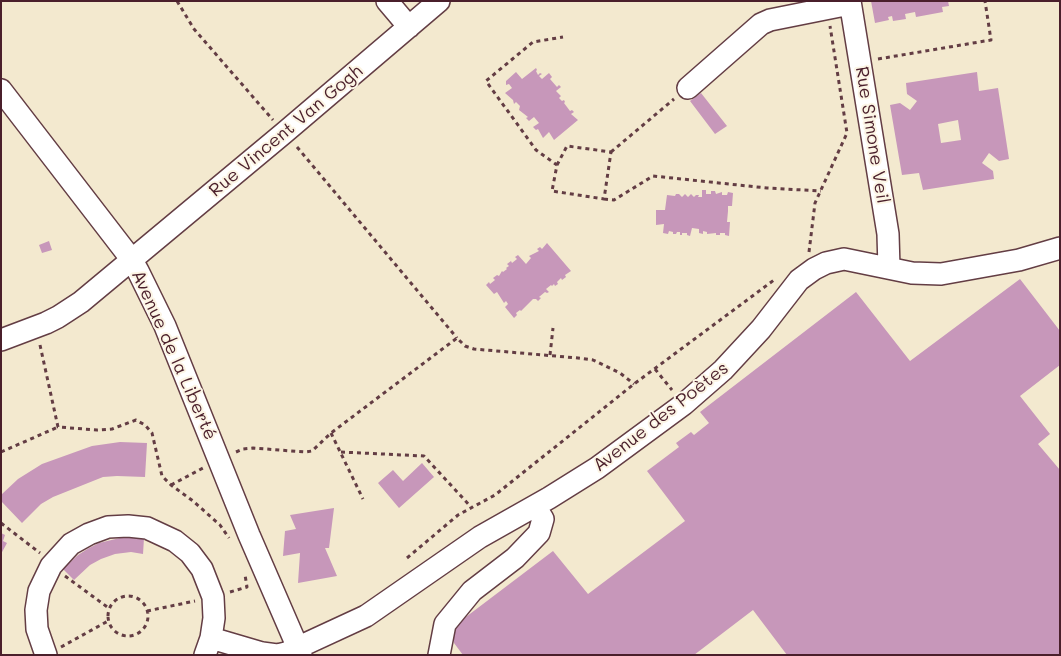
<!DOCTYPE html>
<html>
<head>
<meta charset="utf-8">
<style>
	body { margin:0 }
	#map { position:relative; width:1061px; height:656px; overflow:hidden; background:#f3e9cf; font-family:Mali,sans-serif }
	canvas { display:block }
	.frame { position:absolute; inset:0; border:2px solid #4a1f2b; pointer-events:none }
</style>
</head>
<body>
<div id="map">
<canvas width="1061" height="656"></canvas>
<div class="frame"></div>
</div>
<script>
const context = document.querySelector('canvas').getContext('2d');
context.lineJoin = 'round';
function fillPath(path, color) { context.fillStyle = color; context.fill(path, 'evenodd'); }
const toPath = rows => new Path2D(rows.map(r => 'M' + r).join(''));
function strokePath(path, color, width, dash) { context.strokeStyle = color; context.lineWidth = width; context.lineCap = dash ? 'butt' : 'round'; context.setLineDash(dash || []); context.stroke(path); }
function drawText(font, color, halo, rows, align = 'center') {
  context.font = font + ' Mali,sans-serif'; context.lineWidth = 4; context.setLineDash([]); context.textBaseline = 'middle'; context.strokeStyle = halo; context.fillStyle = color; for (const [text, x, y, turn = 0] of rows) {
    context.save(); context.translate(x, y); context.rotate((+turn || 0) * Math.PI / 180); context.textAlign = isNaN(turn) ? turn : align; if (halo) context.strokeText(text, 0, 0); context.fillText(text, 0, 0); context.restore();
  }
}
const building = toPath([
	[871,1,948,1,949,6,942,7,943,12,916,17,915,12,905,14,906,19,893,21,892,16,888,17,889,20,875,23],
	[536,68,537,70,536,71,538,75,540,73,542,74,539,76,542,79,549,73,552,77,550,79,557,87,559,85,561,87,556,91,561,96,559,98,562,101,564,100,565,102,564,103,570,111,572,110,574,112,571,114,578,120,554,140,549,132,543,138,538,129,536,130,533,127,539,123,534,117,529,121,526,118,528,117,519,110,520,106,516,102,514,104,513,100,505,93,512,88,509,84,506,85,506,81,516,72,522,79],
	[977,72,979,91,998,88,1009,159,999,161,989,153,982,163,993,171,994,179,923,190,919,173,902,175,890,105,900,103,910,110,917,101,907,94,906,83],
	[958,120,961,140,941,143,938,124],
	[701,93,727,126,715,134,690,101],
	[702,190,706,190,706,194,711,194,711,191,715,191,716,194,722,192,722,195,727,195,728,192,733,193,732,206,728,206,728,211,727,222,730,222,729,236,725,235,725,233,720,233,720,235,716,235,716,233,707,234,707,232,703,231,703,234,699,233,699,229,692,228,690,236,687,235,687,233,682,233,682,235,680,235,680,232,677,232,676,234,673,234,673,232,669,231,668,234,663,233,664,224,656,225,656,210,665,210,667,195,675,196,676,194,679,194,682,197,685,194,688,197,691,194,694,197,696,195,699,195,698,197,702,197],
	[49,241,52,250,42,253,39,245],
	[547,243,571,271,565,275,566,277,562,280,561,278,557,282,558,284,555,286,554,284,552,286,551,285,546,289,549,292,547,293,545,292,539,297,541,298,538,301,536,299,533,299,521,311,520,310,516,313,517,315,514,318,505,307,508,304,506,301,504,303,497,292,494,294,486,285,489,282,490,284,495,280,493,278,497,275,499,276,502,271,503,272,507,269,506,268,509,266,507,264,511,261,512,263,517,259,515,257,518,255,526,264,531,258,529,256,539,251,537,249,540,247,542,249],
	[1020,279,1060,331,1060,365,1020,396,1050,434,1038,444,1060,470,1060,655,787,655,753,610,694,655,463,655,454,643,454,626,553,551,588,594,685,521,647,471,679,447,676,443,691,432,694,435,709,423,700,412,856,292,910,361],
	[120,442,147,443,145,477,117,476,103,477,53,497,41,504,22,523,1,501,1,495,18,479,42,464,92,446],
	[422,463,434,477,399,508,378,483,393,470,403,481],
	[334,508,329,548,325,548,337,576,298,583,300,553,283,556,285,531,296,529,290,515],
	[1,533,5,535,3,541,7,543,1,554],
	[124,537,144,538,143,554,131,552,115,554,101,559,90,565,74,580,63,569,78,555,89,548,99,543]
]);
const path = toPath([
	[177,1,194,29,273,120],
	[878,59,991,40,985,1],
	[297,147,457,338],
	[611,152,674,99],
	[557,165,567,146,611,152,604,199,552,191,557,165,536,150,486,81,533,42,563,37],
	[604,199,614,200,653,176,767,188,821,191],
	[809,252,815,203,847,133,830,26],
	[40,345,58,427,97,430,112,429,136,420,145,425,152,433,162,476,171,485,193,501,220,525,229,538],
	[550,355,553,328],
	[655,369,672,390],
	[331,433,363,499],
	[1,452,58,427],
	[236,452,243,449,253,448,305,452,312,451,331,433,457,338,465,346,474,349,578,358,593,360,620,373,634,384],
	[341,452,424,456,472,508],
	[171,485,203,468],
	[1,523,40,553],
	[407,558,458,515,495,495,634,384,774,280],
	[65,576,110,609],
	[230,592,247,587,245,575],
	'108 616a20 20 0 1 1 40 0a20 20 0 1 1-40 0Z',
	[147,611,195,601],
	[61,647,108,621]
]);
const minor = toPath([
	[387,1,409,27],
	[850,1,888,234,889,268],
	[688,88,761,24,770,20,850,4],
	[1,90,132,260,138,271,165,326,249,535,301,655],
	[1,340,46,323,58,317,81,302,284,133,439,1],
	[211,638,262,653,277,655],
	[46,655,37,629,36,610,39,591,51,566,71,544,89,534,108,527,128,526,147,528,175,541,190,553,202,569,213,597,214,618,211,638,205,655],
	[278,655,286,653,366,616,480,537,549,498,597,468,684,404,723,370,761,329,799,280,814,269,826,263,844,259,912,273,941,274,1019,260,1060,248],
	[439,655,445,624,472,591,515,558,539,533,543,519,535,506]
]);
const streetNames = [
	["Rue Vincent Van Gogh",286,131,-40],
	["Rue Simone Veil",872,135,81],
	["Avenue de la Liberté",174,355,66],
	["Avenue des Poètes",661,417,-38]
];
fillPath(building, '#c797ba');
strokePath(minor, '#633d44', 24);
strokePath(path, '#633d44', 3, [4, 4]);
strokePath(minor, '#fff', 21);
drawText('18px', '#4a1f2b', '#fcf5e5', streetNames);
</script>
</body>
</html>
